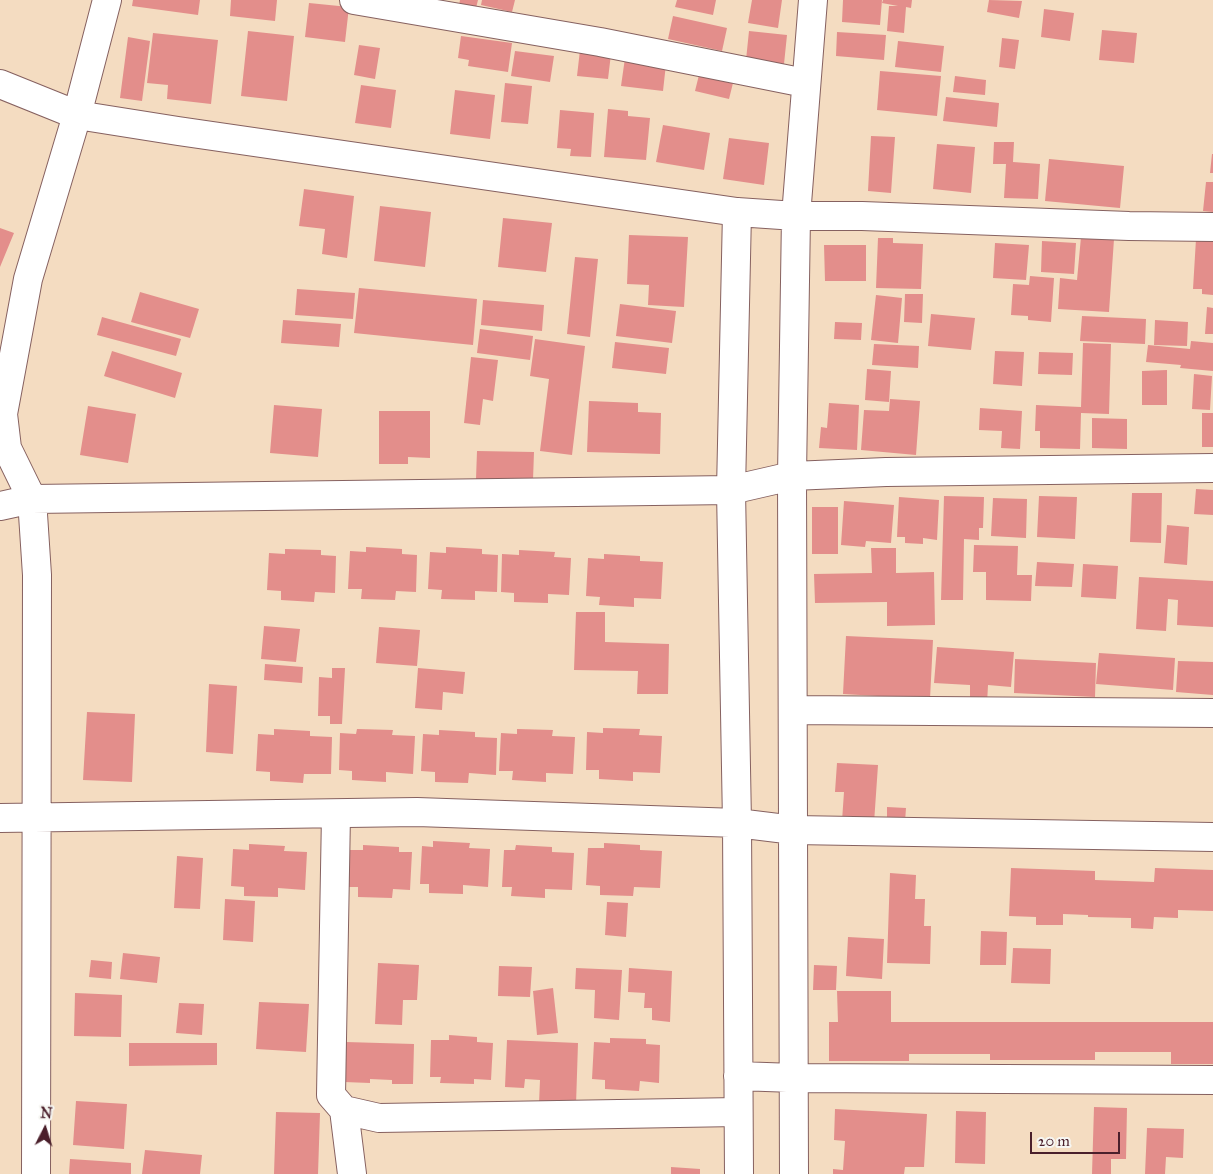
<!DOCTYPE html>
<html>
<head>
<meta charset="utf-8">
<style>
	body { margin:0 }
	#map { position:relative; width:1213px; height:1174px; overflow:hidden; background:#f4dcc1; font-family:"IM FELL Great Primer",serif }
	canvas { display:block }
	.north { position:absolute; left:20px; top:1104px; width:50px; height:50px; -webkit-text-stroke:4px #f6f6f2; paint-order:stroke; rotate:5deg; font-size:14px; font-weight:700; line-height:20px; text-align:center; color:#4a1f2b }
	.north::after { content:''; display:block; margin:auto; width:18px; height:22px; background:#4a1f2b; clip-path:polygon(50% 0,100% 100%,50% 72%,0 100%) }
	.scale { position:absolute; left:1030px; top:1132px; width:90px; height:22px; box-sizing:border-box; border:2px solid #4a1f2b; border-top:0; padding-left:6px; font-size:15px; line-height:18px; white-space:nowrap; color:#4a1f2b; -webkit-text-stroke:4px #f6f6f2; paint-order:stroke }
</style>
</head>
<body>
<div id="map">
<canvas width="1213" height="1174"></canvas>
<div class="north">N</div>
<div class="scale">20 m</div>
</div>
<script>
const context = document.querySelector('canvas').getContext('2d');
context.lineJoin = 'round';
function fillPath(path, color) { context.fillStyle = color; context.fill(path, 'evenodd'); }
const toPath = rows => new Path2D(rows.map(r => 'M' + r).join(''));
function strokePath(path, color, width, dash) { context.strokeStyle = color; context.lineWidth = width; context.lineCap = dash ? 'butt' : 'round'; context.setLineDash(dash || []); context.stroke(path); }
const building = toPath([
	[133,0,200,0,198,15,132,6],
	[231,0,277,0,275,21,230,16],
	[460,0,478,0,476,8,459,5],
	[482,0,515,0,512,12,481,5],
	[677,0,716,0,713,15,675,7],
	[752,0,782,0,778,28,748,23],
	[843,0,882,0,880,25,842,22],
	[883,0,912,0,911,8,906,7,904,33,887,31,889,6,898,6,882,3],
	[989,0,1022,1,1019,18,987,12],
	[309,3,349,7,345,42,305,37],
	[1044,9,1074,13,1070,41,1041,37],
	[673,16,727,28,722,51,668,39],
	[1102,30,1137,33,1134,63,1099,60],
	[248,31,294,36,287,101,241,96],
	[749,31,787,35,784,64,746,60],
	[837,32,886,35,884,60,836,56],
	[153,33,218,40,211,104,167,99,168,85,147,83],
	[461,36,512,43,508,72,468,66,469,60,458,58],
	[128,37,150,41,142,101,120,98],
	[1002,38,1019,40,1015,69,999,67],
	[898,41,944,46,941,72,895,67],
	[359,45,380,48,375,79,354,75],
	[580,50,611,54,608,79,577,76],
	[515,51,554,56,550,82,511,76],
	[625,58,666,64,663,91,621,86],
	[880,71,941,76,937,116,877,110],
	[699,75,733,83,729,99,695,91],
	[955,76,986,80,985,95,953,92],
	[505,83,532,86,528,124,501,122],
	[361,85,396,90,391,128,355,123],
	[455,90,495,95,490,139,450,134],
	[946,97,999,103,997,127,943,121],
	[608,109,628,111,628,116,650,118,646,160,604,157],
	[560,110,594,113,591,157,570,156,571,149,557,148],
	[663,125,710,133,704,170,656,162],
	[871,136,895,137,891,193,868,191],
	[729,138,769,143,764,185,723,179],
	[994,142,1014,142,1013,162,1040,164,1038,199,1004,198,1006,164,993,164],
	[937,144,975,147,971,193,933,189],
	[1212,154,1213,154,1213,173,1210,173],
	[1049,159,1124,166,1120,208,1045,201],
	[1206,182,1213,182,1213,212,1203,211],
	[304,189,354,196,347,258,322,254,325,229,299,226],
	[380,206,431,212,425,267,374,261],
	[503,218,552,223,546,272,498,267],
	[0,228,14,233,0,267],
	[629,235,688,237,684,307,648,305,649,285,627,284],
	[1081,237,1114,239,1109,312,1058,309,1060,278,1077,280],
	[878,238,893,238,893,243,923,244,921,289,876,288],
	[1196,239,1213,240,1213,295,1202,294,1202,289,1193,289],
	[1042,241,1076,243,1074,274,1041,272],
	[995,243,1029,245,1026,280,993,278],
	[824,245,866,245,866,281,825,281],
	[575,257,598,259,590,337,567,334],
	[1030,276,1054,278,1051,322,1028,320,1028,316,1011,315,1013,284,1029,285],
	[359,288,477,299,473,345,354,333],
	[297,289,355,293,353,319,295,315],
	[140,292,199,309,190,338,131,322],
	[905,294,923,294,922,323,904,322],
	[876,295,902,298,898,343,871,340],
	[483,300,544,305,542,331,481,325],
	[620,304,676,311,672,343,616,336],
	[1207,307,1213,308,1213,334,1205,334],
	[931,314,975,318,971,350,928,346],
	[1082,316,1146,319,1145,344,1080,341],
	[102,317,181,339,176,356,97,335],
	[283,320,341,324,339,347,281,343],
	[1155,320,1188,322,1187,346,1154,345],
	[835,322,862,323,861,340,834,339],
	[480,329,533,336,530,360,477,353],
	[535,339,585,346,572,455,540,451,549,379,530,376],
	[1191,341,1213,343,1213,371,1180,368,1181,365,1146,362,1148,345,1190,349],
	[615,342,669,348,666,374,612,368],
	[1083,343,1111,344,1109,414,1081,413,1080,449,1040,448,1040,431,1035,431,1036,405,1081,407],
	[874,344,919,346,918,368,872,365],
	[112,351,182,373,175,398,104,376],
	[995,351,1024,352,1022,386,993,384],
	[1039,352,1073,353,1072,375,1038,374],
	[471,357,498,360,493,401,483,399,480,425,464,423],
	[867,369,891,371,889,402,865,400],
	[1167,370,1167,405,1142,405,1142,371],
	[1194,374,1212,376,1210,410,1192,409],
	[890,399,920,401,916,455,861,450,864,410,889,411],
	[589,401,638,403,638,412,661,413,660,454,587,452],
	[829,403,859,405,857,450,819,448,821,427,827,428],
	[274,405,322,409,318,457,270,453],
	[88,406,136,414,128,463,80,455],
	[980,408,1022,411,1020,449,1001,448,1002,431,979,430],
	[379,411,430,411,430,458,408,457,408,464,379,464],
	[1202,413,1213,413,1213,447,1202,447],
	[1092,418,1127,419,1127,449,1092,448],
	[477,451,534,452,533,480,476,479],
	[1196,489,1213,490,1213,515,1194,514],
	[1132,493,1162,493,1161,543,1130,542],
	[944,496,984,497,983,528,979,528,979,540,964,539,963,600,941,600],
	[1039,496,1077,497,1075,539,1037,537],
	[899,497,939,500,937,540,923,538,923,544,905,543,905,537,897,537],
	[993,498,1027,499,1026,538,991,536],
	[844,501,894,505,891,543,866,541,865,547,841,545],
	[812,507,838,507,838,554,812,554],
	[1167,525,1189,527,1187,565,1164,563],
	[974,545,1018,546,1017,575,1032,575,1031,601,986,600,986,572,973,572],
	[366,547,402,549,402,554,417,555,416,592,396,591,395,600,361,599,362,589,348,589,350,551,366,552],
	[446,547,482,549,482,554,498,555,497,592,475,591,475,600,441,599,442,590,428,589,430,552,446,553],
	[871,548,896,548,896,573,934,572,935,625,887,626,887,602,815,603,814,574,872,573],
	[285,549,321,550,321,555,336,556,335,593,315,592,314,602,281,600,281,591,267,590,269,553,285,554],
	[519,550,555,552,554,557,571,558,569,595,548,594,548,603,514,602,514,593,501,592,502,554,519,555],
	[604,554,640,556,640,561,663,562,661,599,634,598,634,607,599,605,600,597,586,596,588,558,604,559],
	[1037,562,1074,564,1072,587,1035,586],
	[1083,564,1118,566,1116,599,1081,597],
	[1139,577,1213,581,1213,627,1177,625,1178,600,1168,599,1166,631,1136,629],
	[576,612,605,612,605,642,669,644,668,694,637,694,638,671,574,670],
	[264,626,300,629,296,662,261,659],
	[379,627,420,630,417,666,376,663],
	[846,636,933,640,930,699,843,694],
	[937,647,1014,652,1011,687,988,685,987,704,970,703,970,685,934,683],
	[1099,653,1175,658,1173,690,1096,684],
	[1015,659,1096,663,1095,697,1014,693],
	[1178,661,1213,662,1213,695,1176,692],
	[265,664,303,667,302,683,264,680],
	[332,668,345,668,342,724,330,724,330,716,318,716,319,677,332,678],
	[418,668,465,672,463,694,443,692,442,710,415,708],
	[209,684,237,686,233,754,206,752],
	[87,712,135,714,132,782,83,780],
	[603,728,640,729,639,735,662,736,660,773,633,772,633,781,599,779,599,770,586,770,587,732,603,733],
	[274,729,310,731,310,736,332,737,331,774,304,774,303,783,270,781,270,772,256,771,258,734,274,735],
	[357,729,393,730,392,735,415,736,413,774,386,772,386,782,352,780,352,771,339,770,340,733,356,734],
	[517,729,553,730,552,736,575,737,573,774,546,773,546,782,512,780,513,771,499,771,501,733,517,734],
	[439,730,475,732,475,737,497,738,496,775,469,773,468,783,435,782,435,772,421,771,423,734,439,735],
	[837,763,878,765,874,823,842,821,844,792,835,792],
	[887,807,906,808,905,822,887,821],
	[433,841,470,843,469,848,490,849,488,887,463,885,463,894,429,893,429,884,420,884,422,846,433,847],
	[604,843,640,845,640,850,662,851,660,888,634,887,633,896,600,895,600,886,586,885,588,848,604,848],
	[249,844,285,846,284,851,307,852,305,890,278,888,278,897,244,896,244,887,231,886,233,849,249,850],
	[363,845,399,847,399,852,412,852,410,890,393,889,392,898,358,897,358,887,345,887,347,850,363,850],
	[516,845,552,847,552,852,574,853,572,890,545,889,545,898,511,896,512,887,502,887,504,850,515,850],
	[177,856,203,858,200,909,174,908],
	[1011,868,1095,871,1095,880,1154,882,1155,868,1213,870,1213,911,1178,910,1178,918,1154,917,1153,929,1131,928,1131,918,1088,917,1088,915,1063,914,1063,925,1036,925,1036,917,1009,916],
	[890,873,916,875,915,899,925,899,924,926,931,926,930,964,887,963],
	[225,899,255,901,253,942,223,940],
	[607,902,628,903,626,937,605,935],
	[981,931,1007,932,1006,965,980,965],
	[848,937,884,939,882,979,846,976],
	[1013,948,1051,949,1050,984,1011,983],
	[123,953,160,957,157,983,120,979],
	[91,960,112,962,111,979,89,977],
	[378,963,419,965,417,1000,403,1000,402,1025,375,1024],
	[814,965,837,966,836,990,813,990],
	[499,966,532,967,530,997,498,996],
	[576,968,622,970,619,1020,594,1018,595,990,575,989],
	[629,968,672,971,670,1022,652,1020,652,1008,644,1008,645,993,628,992],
	[553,988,558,1033,537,1035,533,991],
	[837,991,891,991,891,1022,1213,1022,1213,1064,1171,1064,1171,1052,1095,1052,1095,1060,990,1060,990,1054,909,1054,909,1061,829,1061,829,1022,838,1022],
	[75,993,122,995,121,1037,74,1036],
	[259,1002,309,1004,306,1052,256,1049],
	[179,1003,204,1004,202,1035,176,1033],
	[449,1035,477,1037,477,1042,493,1043,491,1080,474,1079,474,1084,440,1083,441,1077,430,1077,431,1040,449,1040],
	[610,1038,646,1039,646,1044,660,1045,659,1083,640,1081,639,1091,605,1089,605,1080,592,1079,594,1042,610,1043],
	[507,1040,578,1043,576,1105,539,1104,540,1080,525,1079,524,1088,505,1087],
	[346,1042,414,1044,413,1084,392,1084,392,1080,370,1079,370,1083,344,1082],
	[129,1043,217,1043,217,1065,129,1066],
	[76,1101,127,1104,124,1149,73,1145],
	[1094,1107,1127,1108,1126,1159,1111,1159,1111,1174,1092,1174],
	[835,1109,927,1114,924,1167,905,1167,904,1174,833,1174,833,1169,843,1170,845,1141,834,1140],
	[956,1111,986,1112,985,1164,955,1163],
	[276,1112,320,1113,318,1174,274,1174],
	[1147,1128,1184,1129,1183,1158,1166,1157,1165,1174,1145,1174],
	[145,1150,202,1155,200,1174,142,1174],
	[70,1159,131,1163,131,1174,69,1174],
	[671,1167,700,1169,700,1174,671,1174]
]);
const street = toPath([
	[354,0,600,42,805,83],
	[0,84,77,115,178,131,737,212,796,216,862,216,1129,226,1213,227],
	[737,212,731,490,737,823,739,1174],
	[0,506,32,499,731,490,792,476,886,472,1213,468],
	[793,710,1213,713],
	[336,814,331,1095,344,1110,379,1118,738,1112],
	[0,818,417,812,737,823,794,830,1213,837],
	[738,1076,794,1078,1213,1080],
	[344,1110,352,1174],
	[36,1174,37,575,32,499,7,448,3,414,28,279,77,115,107,0],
	[794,1174,792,476,796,216,813,0]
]);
fillPath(building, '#e38e8b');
strokePath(street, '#866160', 30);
strokePath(street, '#fff', 28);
</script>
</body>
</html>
